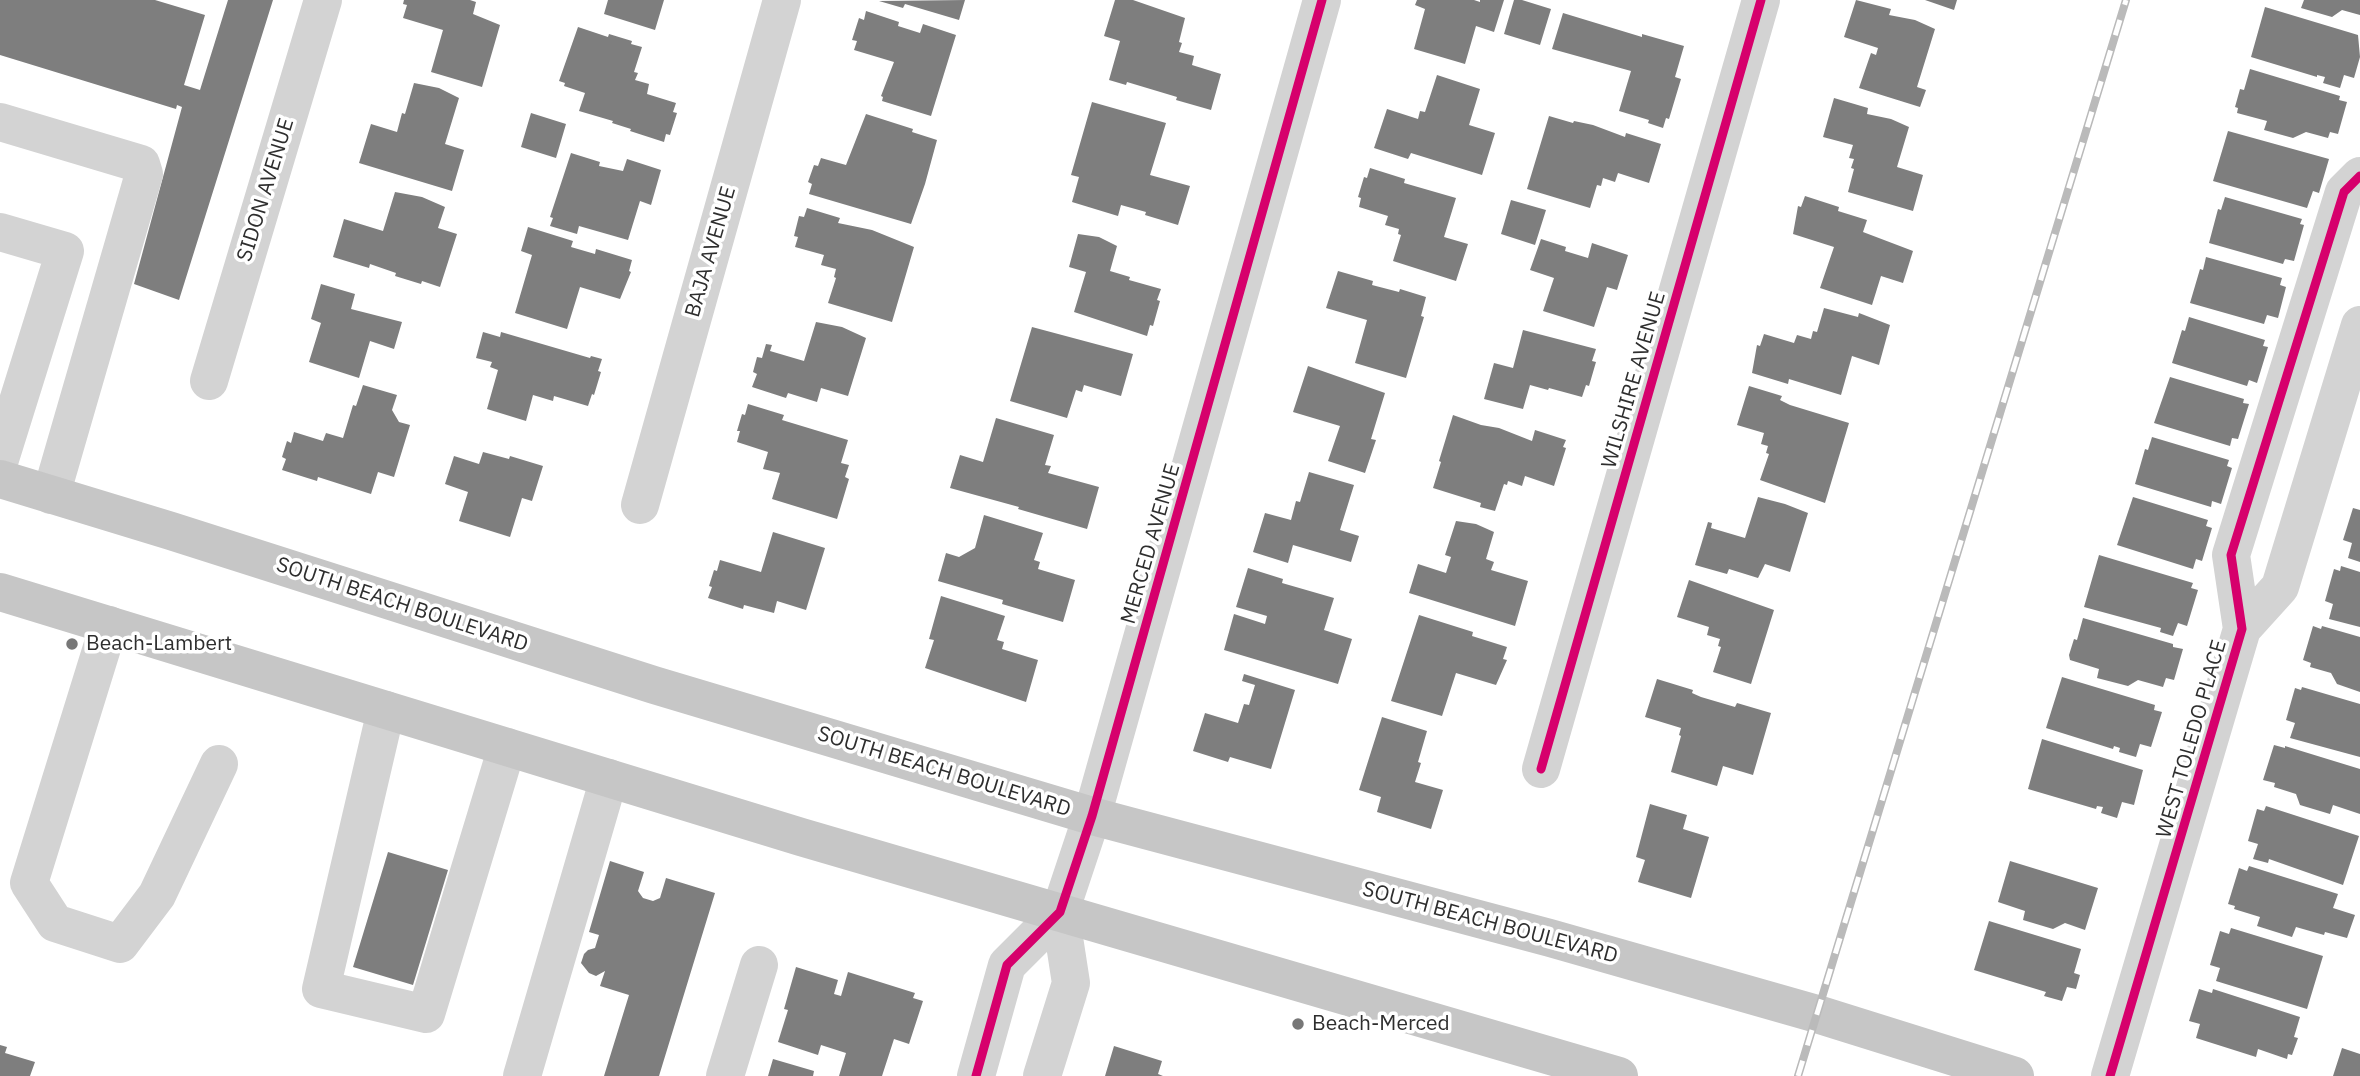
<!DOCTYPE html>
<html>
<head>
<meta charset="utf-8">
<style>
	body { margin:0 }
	canvas { display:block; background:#fff }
</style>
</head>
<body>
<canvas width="2360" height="1076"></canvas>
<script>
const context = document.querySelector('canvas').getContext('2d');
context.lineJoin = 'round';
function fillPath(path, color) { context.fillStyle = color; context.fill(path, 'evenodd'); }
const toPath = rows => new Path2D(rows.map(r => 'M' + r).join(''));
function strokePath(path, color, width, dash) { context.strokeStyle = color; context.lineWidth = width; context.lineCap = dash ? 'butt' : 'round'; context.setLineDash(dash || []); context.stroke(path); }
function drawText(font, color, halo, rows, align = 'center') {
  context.font = font + ' "IBM Plex Sans",sans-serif'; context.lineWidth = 7; context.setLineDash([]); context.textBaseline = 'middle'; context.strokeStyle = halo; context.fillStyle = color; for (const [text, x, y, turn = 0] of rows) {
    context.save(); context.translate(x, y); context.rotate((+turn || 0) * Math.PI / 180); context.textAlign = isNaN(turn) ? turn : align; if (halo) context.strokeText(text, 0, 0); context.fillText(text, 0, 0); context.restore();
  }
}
const building = toPath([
	[0,0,155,0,205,15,184,85,200,90,228,0,273,0,179,300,134,284,182,107,177,105,176,109,0,55],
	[404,0,470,0,476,2,473,14,500,25,482,87,431,72,443,30,403,18,407,5,403,4],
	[608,0,664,0,655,30,604,14],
	[965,0,959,20,905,4,903,8,879,1],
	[1115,0,1133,0,1185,18,1179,42,1182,43,1179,52,1194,56,1192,65,1221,74,1211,110,1176,100,1177,97,1127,82,1126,85,1109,80,1120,41,1104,36],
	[1417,0,1474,0,1480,2,1480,0,1504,0,1494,32,1476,26,1465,64,1414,49,1425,9,1415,5],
	[1514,0,1522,0,1551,9,1540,45,1504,34],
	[1856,0,1891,9,1889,15,1915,20,1935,29,1917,87,1926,90,1920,107,1859,88,1871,53,1876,55,1878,48,1844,37],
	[1925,0,1957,0,1954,10],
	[2304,0,2360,0,2360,15,2342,10,2332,17,2301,8],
	[2265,7,2358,35,2360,57,2354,78,2344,75,2340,88,2323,83,2325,77,2317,75,2317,77,2251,57],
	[866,11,899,22,898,26,920,33,923,24,956,35,931,116,882,101,883,97,881,96,894,62,854,50,857,41,852,40,859,18,864,20],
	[1563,13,1642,37,1642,34,1684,46,1675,77,1681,79,1669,119,1666,118,1663,128,1648,123,1649,120,1619,111,1631,71,1552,49],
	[578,27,608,37,609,34,632,41,631,44,642,47,634,72,638,73,635,80,649,84,647,94,676,103,673,112,677,113,670,135,666,134,664,142,630,131,631,129,612,123,613,121,579,111,585,93,564,86,565,83,559,81],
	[2250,69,2340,96,2339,100,2347,102,2338,134,2330,132,2328,138,2306,132,2293,138,2264,130,2267,121,2237,113,2238,108,2235,107,2240,89,2244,90],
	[1437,75,1480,89,1469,125,1495,133,1482,175,1411,153,1408,159,1374,148,1387,109,1418,119,1420,111,1425,112],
	[414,83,439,88,459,98,445,144,464,150,452,191,359,163,371,124,397,132,402,113,405,114],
	[1834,98,1868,108,1867,114,1891,119,1909,127,1897,167,1923,175,1913,211,1848,192,1854,169,1851,168,1854,159,1849,158,1853,145,1823,137],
	[1092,102,1166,123,1150,175,1190,186,1178,225,1145,215,1146,212,1121,205,1118,216,1072,202,1079,177,1071,175],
	[531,113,566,124,556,158,521,147],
	[866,114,913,129,912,132,937,140,925,184,911,224,809,194,812,184,808,182,814,165,818,166,821,158,846,165],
	[1549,116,1573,123,1574,121,1593,125,1625,137,1626,133,1661,144,1649,183,1618,173,1615,182,1603,178,1601,186,1597,185,1590,208,1527,189],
	[2228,131,2329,159,2319,193,2313,191,2307,208,2213,181],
	[571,153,600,162,599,166,623,171,627,159,661,170,651,205,640,201,628,240,579,226,577,234,550,226,553,218,550,217],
	[1370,168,1405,179,1404,183,1456,198,1444,237,1468,244,1456,281,1393,261,1401,235,1398,234,1399,229,1385,225,1388,216,1359,207,1361,198,1358,197,1364,177,1367,178],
	[395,192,422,197,445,207,438,228,457,234,440,287,422,281,421,284,395,276,396,273,370,264,369,268,333,257,344,219,383,231],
	[1805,196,1839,207,1838,211,1867,220,1863,232,1913,251,1903,283,1881,276,1872,305,1820,288,1834,247,1793,234,1798,206,1801,207],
	[2225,197,2302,219,2300,224,2304,225,2294,261,2285,259,2283,264,2209,243,2218,209,2221,210],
	[1511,200,1546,210,1535,245,1501,234],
	[807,208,840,218,838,223,872,230,914,247,892,322,828,303,836,278,834,277,836,269,821,265,824,255,795,247,798,237,794,236,799,216,804,217],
	[528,227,573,241,571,247,595,254,596,249,632,260,629,271,631,272,620,299,580,287,567,329,515,313,532,255,521,251],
	[1078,234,1099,237,1117,246,1110,271,1130,277,1129,280,1161,289,1157,300,1160,301,1153,326,1150,325,1147,336,1074,312,1086,272,1069,267],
	[1541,239,1566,247,1565,251,1588,258,1592,243,1628,255,1617,290,1607,287,1594,327,1543,311,1554,278,1530,270],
	[2206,257,2282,278,2280,285,2286,287,2278,318,2267,315,2264,324,2190,303,2200,269,2203,270],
	[1338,271,1373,281,1372,285,1399,292,1400,289,1426,297,1421,316,1424,317,1406,378,1355,363,1367,320,1326,308],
	[321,284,355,294,351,309,402,322,394,349,370,341,359,378,309,362,321,323,311,319],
	[1824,308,1858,317,1859,313,1890,325,1879,365,1852,356,1841,395,1789,379,1788,384,1752,373,1757,345,1760,346,1764,334,1794,343,1797,335,1811,339,1813,331,1817,332],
	[2189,317,2265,340,2263,346,2268,347,2257,383,2249,380,2247,386,2172,363,2182,330,2185,331],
	[816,322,842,327,866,338,848,396,821,388,817,402,788,393,786,398,752,387,757,374,753,372,757,357,762,358,766,344,772,345,770,351,804,361],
	[1032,327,1133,354,1121,396,1084,385,1082,392,1076,390,1067,418,1010,401],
	[1523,330,1596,349,1592,361,1596,362,1589,386,1586,385,1582,397,1549,388,1548,390,1530,385,1523,409,1484,399,1494,363,1513,368],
	[483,332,500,337,501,332,590,358,591,356,602,359,598,371,601,372,594,395,592,394,588,406,554,396,553,401,533,395,526,421,487,409,498,370,490,367,492,362,476,358],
	[1308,366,1385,393,1371,439,1376,440,1365,473,1328,461,1340,426,1293,412],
	[2170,377,2244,399,2243,403,2249,404,2238,439,2232,438,2230,446,2154,423],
	[363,385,397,395,392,410,399,422,410,425,394,477,378,472,371,494,318,477,317,481,282,470,286,459,282,457,287,441,291,443,294,432,323,441,326,433,343,438,353,405,356,406],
	[1749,386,1782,396,1780,400,1790,405,1849,423,1825,503,1760,480,1769,454,1766,453,1768,446,1761,444,1764,433,1737,425],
	[748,404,784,415,782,420,848,440,841,463,849,465,845,477,849,479,837,519,772,499,780,473,763,469,768,452,737,442,740,431,737,431,742,414,745,415],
	[1453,415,1481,425,1499,428,1532,441,1535,430,1566,440,1563,447,1566,448,1554,486,1525,476,1522,486,1508,481,1507,485,1504,484,1495,511,1480,507,1481,503,1433,488,1441,462,1439,461],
	[996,418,1054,435,1045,465,1051,466,1048,473,1099,487,1087,529,1018,509,1019,507,950,488,960,455,983,462],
	[2152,437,2229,460,2227,466,2232,468,2221,504,2212,501,2211,507,2135,484,2145,449,2148,450],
	[483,452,509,459,510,456,543,466,532,501,522,498,510,537,459,521,468,492,445,484,454,456,479,464],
	[1309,472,1354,485,1340,530,1359,536,1351,562,1293,545,1288,563,1253,552,1265,513,1291,520,1296,501,1300,502],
	[1758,497,1785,504,1808,513,1790,572,1765,564,1758,578,1729,569,1727,574,1695,565,1708,522,1712,523,1711,528,1745,538],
	[2133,497,2208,520,2206,526,2212,528,2202,561,2196,559,2193,569,2117,545],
	[2353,508,2360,510,2360,562,2348,558,2352,543,2343,540],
	[984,515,1043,533,1034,560,1040,562,1038,569,1075,580,1063,622,1002,604,1003,600,938,581,946,553,959,557,975,548],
	[1456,521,1476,524,1494,532,1486,559,1494,562,1491,570,1528,581,1515,626,1409,593,1418,564,1446,573,1451,557,1445,555],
	[773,532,825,548,806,610,777,601,774,613,744,605,743,609,708,598,712,587,709,586,714,570,717,571,720,560,761,572],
	[2099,555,2193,583,2191,588,2198,590,2187,626,2178,623,2173,636,2160,632,2161,628,2084,607],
	[2341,566,2360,572,2360,627,2329,619,2333,604,2325,601,2334,569,2340,571],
	[1248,568,1283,579,1282,583,1334,598,1324,630,1352,639,1338,684,1224,650,1234,614,1265,624,1267,616,1236,607],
	[1689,580,1774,610,1751,684,1713,672,1721,647,1718,646,1720,639,1707,635,1709,627,1677,617],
	[941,596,1005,616,997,640,1004,642,1002,649,1038,660,1026,702,925,668,934,640,929,639],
	[1419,615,1473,632,1472,636,1507,647,1503,659,1507,660,1496,685,1456,673,1442,716,1391,701],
	[2083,618,2173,644,2173,647,2183,649,2174,680,2166,678,2163,687,2138,680,2128,686,2097,678,2099,669,2070,660,2069,655,2074,639,2077,640],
	[2313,626,2321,629,2322,626,2360,637,2360,692,2337,684,2331,673,2310,667,2311,663,2303,660],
	[1244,674,1295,690,1271,769,1230,757,1228,762,1193,751,1205,713,1238,723,1244,704,1249,705,1255,685,1242,681],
	[2062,677,2155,705,2154,710,2162,712,2151,747,2140,744,2136,757,2119,752,2120,748,2114,746,2113,749,2046,728],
	[1657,679,1693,690,1692,693,1701,697,1735,707,1737,703,1771,713,1753,775,1723,766,1717,786,1671,772,1681,736,1679,735,1681,728,1645,717],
	[2302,687,2360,704,2360,757,2290,738,2295,723,2286,720,2295,688,2301,690],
	[1382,717,1427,731,1418,762,1421,763,1415,782,1443,790,1431,829,1377,812,1381,797,1359,790],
	[2042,739,2143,770,2134,805,2122,802,2117,818,2101,813,2103,807,2097,806,2096,809,2028,789],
	[2274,745,2285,748,2285,746,2360,769,2360,814,2333,805,2330,814,2300,805,2296,794,2274,787,2275,783,2263,780],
	[1650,804,1687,815,1683,829,1709,837,1691,898,1638,882,1645,860,1636,857],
	[2266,806,2359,836,2343,885,2269,859,2268,863,2253,859,2258,844,2248,841,2257,809,2264,811],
	[388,852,448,870,413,985,353,967],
	[610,861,644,872,638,891,643,898,653,901,660,898,666,878,715,893,659,1076,604,1076,629,995,600,986,605,971,596,976,589,973,581,963,584,954,588,950,595,948,599,935,589,932],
	[2010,861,2098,888,2085,930,2065,923,2053,929,2023,920,2025,911,1998,902],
	[2249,866,2338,894,2333,908,2355,915,2347,938,2325,932,2324,935,2296,927,2292,937,2257,926,2260,917,2234,909,2235,906,2228,904,2239,868,2247,871],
	[1989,921,2081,949,2074,973,2080,975,2076,989,2067,987,2062,1001,2044,996,2046,992,1974,970],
	[2231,928,2323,956,2307,1009,2216,981,2220,968,2210,965,2220,931,2229,934],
	[796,967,838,980,834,994,841,996,848,972,915,993,913,998,923,1001,909,1044,894,1039,882,1076,839,1076,846,1053,821,1045,818,1055,778,1042,788,1010,784,1009],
	[2199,989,2212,993,2213,989,2300,1017,2294,1037,2298,1038,2292,1055,2288,1054,2287,1059,2258,1049,2256,1057,2196,1038,2200,1024,2189,1021],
	[0,1045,7,1047,5,1053,35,1062,30,1076,0,1076],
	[1114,1046,1162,1061,1158,1074,1163,1076,1105,1076],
	[2342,1048,2360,1054,2360,1076,2333,1076],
	[773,1059,814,1071,813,1076,768,1076]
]);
const minor = toPath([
	[0,122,141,164,144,174,51,495],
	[0,232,65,251,0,459],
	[209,381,323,0],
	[640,505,782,0],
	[109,625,29,883,55,923,120,944,157,895,219,764],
	[2242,629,2280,587,2360,325],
	[386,710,321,989,426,1014,507,747],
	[1541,769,1761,0],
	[522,1076,609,778],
	[725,1076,759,965],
	[976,1076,1007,965,1060,912,1092,816,1322,0],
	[1042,1076,1071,983,1060,912],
	[2110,1076,2242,629,2231,555,2344,192,2360,176]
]);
const major = toPath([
	[0,479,171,531,654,685,1092,816,1550,938,1817,1014,2015,1076],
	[0,592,801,837,1619,1076]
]);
const rail = toPath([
	[1798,1076,2126,0]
]);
const cycleway = toPath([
	[1541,769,1761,0],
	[976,1076,1007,965,1060,912,1092,816,1322,0],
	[2110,1076,2242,629,2231,555,2344,192,2360,176]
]);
const markers = [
	[72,644,7,"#777"],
	[1298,1024,7,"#777"]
];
const streetNames = [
	["SIDON AVENUE",266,190,-73],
	["BAJA AVENUE",711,252,-74],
	["WILSHIRE AVENUE",1634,380,-74],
	["MERCED AVENUE",1151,544,-74],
	["SOUTH BEACH BOULEVARD",402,605,18],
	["WEST TOLEDO PLACE",2192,739,-74],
	["SOUTH BEACH BOULEVARD",944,772,17],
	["SOUTH BEACH BOULEVARD",1490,923,15]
];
const poiNames = [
	["Beach-Lambert",86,644],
	["Beach-Merced",1312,1024]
];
fillPath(building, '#7e7e7e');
strokePath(minor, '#d3d3d3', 38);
strokePath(major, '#c6c6c6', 38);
strokePath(rail, '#bababa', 8);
strokePath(rail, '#fff', 5, [16]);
strokePath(cycleway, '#d6006c', 9);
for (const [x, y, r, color] of markers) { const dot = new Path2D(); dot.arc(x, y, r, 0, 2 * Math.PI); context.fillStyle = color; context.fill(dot); strokePath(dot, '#fff', 2.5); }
drawText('21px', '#2e2e2e', '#fff', streetNames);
drawText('21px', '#2e2e2e', '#fff', poiNames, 'left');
</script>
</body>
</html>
